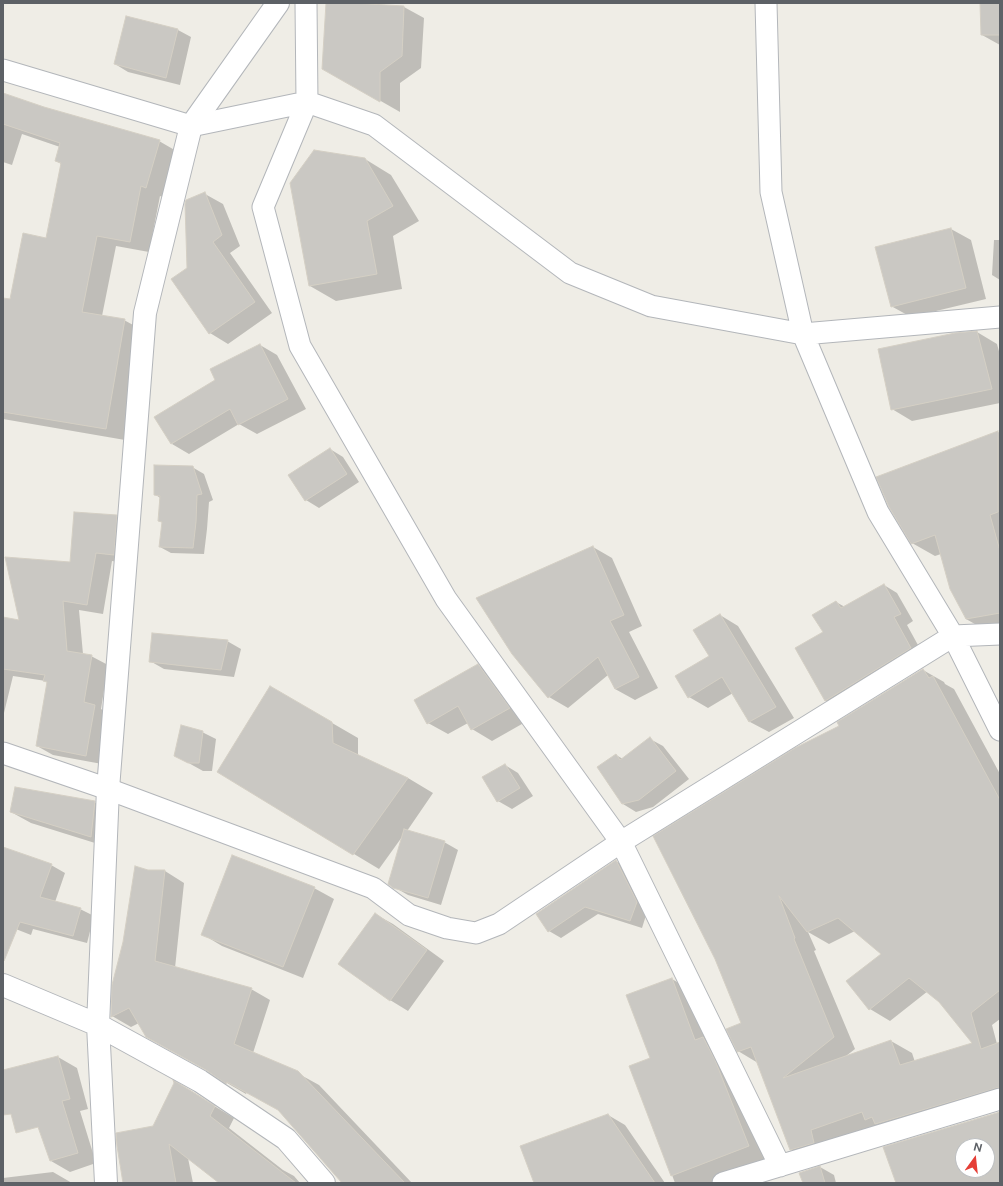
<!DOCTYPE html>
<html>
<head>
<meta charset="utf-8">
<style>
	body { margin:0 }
	#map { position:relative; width:1003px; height:1186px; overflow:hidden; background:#efede6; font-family:"Public Sans",sans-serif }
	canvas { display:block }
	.frame { position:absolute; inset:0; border:4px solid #5d6166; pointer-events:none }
	.north { position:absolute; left:955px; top:1138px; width:40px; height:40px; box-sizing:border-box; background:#fff; border:1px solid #bec0c2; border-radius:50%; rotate:15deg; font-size:11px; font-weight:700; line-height:16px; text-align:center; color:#5d6166 }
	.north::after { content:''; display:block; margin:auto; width:14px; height:18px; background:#e53e36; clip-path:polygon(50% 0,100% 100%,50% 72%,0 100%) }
</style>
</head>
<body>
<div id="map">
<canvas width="1003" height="1186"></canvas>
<div class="frame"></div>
<div class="north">N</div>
</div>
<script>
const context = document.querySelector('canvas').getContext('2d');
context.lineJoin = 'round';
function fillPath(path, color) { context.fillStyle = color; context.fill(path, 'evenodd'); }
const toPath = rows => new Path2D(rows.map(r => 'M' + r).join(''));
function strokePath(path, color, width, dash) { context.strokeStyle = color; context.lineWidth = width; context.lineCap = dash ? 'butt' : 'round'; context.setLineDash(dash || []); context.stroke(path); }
const shadow = toPath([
	[327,3,404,7,424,18,421,68,400,83,400,112,323,68],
	[981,3,1000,3,1000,45,982,35],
	[178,30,191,37,180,85,128,72,115,64],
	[3,95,44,108,159,141,178,152,165,198,160,196,149,252,116,246,102,316,124,320,144,331,125,440,3,419,3,299,11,301,47,239,61,164,56,161,60,147,22,134,12,165,3,162],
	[365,159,391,175,419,221,393,236,402,289,336,301,310,286],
	[205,194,223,204,240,246,230,253,272,313,228,344,210,333,188,269],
	[951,229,971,240,986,299,911,317,891,306],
	[994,240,1000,240,1000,280,992,275],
	[977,332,997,344,1000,355,1000,403,912,421,892,409],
	[260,345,277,355,306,409,257,434,239,424,189,454,172,444,216,380],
	[998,432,1000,433,1000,630,989,632,966,619,941,554,935,556,912,543],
	[330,449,343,457,359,482,319,508,306,500],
	[192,467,204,474,213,500,209,502,207,529,204,554,171,553,160,547,163,523,159,521,160,498,155,494],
	[116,516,133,526,130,564,112,561,103,614,79,610,83,654,91,656,108,665,101,709,111,715,102,764,53,755,37,746,48,683,46,681,13,676,3,717,3,618,21,621,71,563],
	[593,547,612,558,642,626,629,632,658,688,635,700,615,689,608,675,568,708,549,697],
	[884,585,897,593,913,621,907,625,924,656,839,708,826,701,796,648,824,633,836,602,845,607],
	[720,615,738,626,794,718,769,732,750,722,733,693,708,708,689,697,711,656],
	[227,641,241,649,234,677,164,669,150,661],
	[478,665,498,677,529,720,492,741,472,729,468,723,448,734,428,723],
	[923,670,944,682,945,684,954,689,1000,774,1000,1019,992,1025,997,1044,1000,1043,1000,1100,812,1161,791,1149,758,1063,738,1051,743,1023,716,958,840,726],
	[855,931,882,954,870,1009,890,1021,928,991,939,1001,973,1043,915,1062,912,1053,891,1041,846,1056,855,1049,814,951,816,950,808,932,829,944],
	[270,687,358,738,358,756,408,778,433,793,407,831,444,842,458,850,441,905,408,895,394,887,402,837,379,869,354,854],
	[202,732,216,739,212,771,203,771,176,756],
	[650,739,663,746,689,779,653,807,636,812,623,804,616,755,623,759],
	[505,765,518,773,533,796,512,809,498,801],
	[94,802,114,814,111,848,31,823,11,812],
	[3,848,51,865,65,873,55,902,80,909,94,916,87,943,33,929,31,935,3,924],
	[616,861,628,868,648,909,642,928,598,914,561,938,549,931,537,914],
	[148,871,165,871,184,883,175,968,251,989,270,1000,253,1053,299,1074,319,1085,412,1183,351,1183,279,1110,247,1092,246,1094,227,1083,139,1023,131,1027,112,1016],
	[314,888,334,899,303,978,222,946,202,934],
	[375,914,393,924,444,961,408,1011,390,1000],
	[672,979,689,989,771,1170,733,1183,675,1183,631,1066,651,1058],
	[58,1057,77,1068,88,1109,80,1111,96,1163,70,1172,51,1161,34,1112,3,1104,3,1071],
	[193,1093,234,1118,229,1128,283,1170,294,1176,300,1183,221,1183,188,1158,193,1183,124,1183,153,1127],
	[608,1115,625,1125,665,1183,535,1183],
	[820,1167,834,1175,836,1183,804,1183],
	[53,1172,72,1183,3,1183,3,1178]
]);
const building = toPath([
	[326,3,352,3,404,6,402,56,380,72,380,102,322,69,326,3],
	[980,3,1000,3,1000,35,981,35,980,3],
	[126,16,178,29,166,78,114,64,126,16],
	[3,93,44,107,160,140,146,188,141,186,130,242,97,236,82,312,125,319,106,429,3,412,3,298,10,299,23,233,46,238,61,163,55,161,60,143,3,124,3,93],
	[314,150,365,158,393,206,367,221,377,274,309,286,290,183,314,150],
	[205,192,222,235,213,242,255,302,209,334,171,279,187,268,185,204,186,200,205,192],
	[951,228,966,288,891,307,875,247,951,228],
	[977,331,992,389,891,410,878,349,955,333,977,331],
	[260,344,288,399,238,425,230,409,171,444,154,417,215,380,210,369,260,344],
	[998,431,998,512,990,515,1000,551,1000,613,966,619,950,589,935,535,911,544,889,507,876,477,998,431],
	[330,448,347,474,305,501,288,475,330,448],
	[154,465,193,466,202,494,197,495,196,522,193,548,159,547,162,522,158,521,160,496,154,495,154,465],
	[74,512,117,515,114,555,96,553,87,605,63,601,67,651,92,655,84,702,95,705,86,756,36,746,47,682,43,681,45,675,3,669,3,617,19,620,5,557,70,562,74,512],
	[593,546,624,615,610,621,639,677,615,689,598,657,548,698,512,654,476,598,593,546],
	[884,584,901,614,894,617,911,648,825,701,795,648,823,632,812,615,836,601,841,608,884,584],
	[720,614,776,707,749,722,722,677,688,698,675,676,709,656,693,630,720,614],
	[152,633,228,640,221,670,149,662,152,633],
	[478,664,510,708,471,730,458,706,427,724,414,700,478,664],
	[923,669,929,678,933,676,1000,800,1000,990,971,1013,981,1049,1000,1042,1000,1087,875,1124,872,1117,865,1120,862,1112,811,1130,814,1143,790,1150,751,1047,737,1052,726,1029,741,1023,715,959,653,836,795,748,839,726,837,722,923,669],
	[779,896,807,932,838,918,881,954,846,981,869,1010,909,978,939,1002,972,1043,900,1065,891,1040,783,1078,834,1037,794,939,795,938,779,896],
	[270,686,332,722,333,743,408,778,353,855,217,772,270,686],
	[181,725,203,731,199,763,188,763,174,756,181,725],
	[650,737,676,771,639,800,622,804,597,767,616,754,620,760,650,737],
	[505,764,520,788,497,802,482,777,505,764],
	[15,787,95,801,91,837,10,812,15,787],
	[404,829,445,841,428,898,393,888,388,884,404,829],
	[3,847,52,864,40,897,81,908,73,936,20,922,4,961,3,961,3,847],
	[232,855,315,887,283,967,201,935,232,855],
	[616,860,637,902,630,921,585,907,548,932,536,914,616,860],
	[135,866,148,870,165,870,155,961,252,988,234,1044,298,1071,405,1183,342,1183,278,1110,227,1082,226,1084,206,1070,146,1037,129,1008,111,1017,112,985,123,942,135,866],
	[375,913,427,950,390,1001,338,964,375,913],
	[672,978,695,1040,703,1037,715,1060,749,1146,671,1176,629,1066,650,1058,626,995,672,978],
	[58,1056,70,1099,62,1101,78,1153,50,1161,38,1127,16,1133,11,1114,3,1115,3,1070,58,1056],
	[173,1080,193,1092,215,1106,210,1116,296,1183,219,1183,169,1144,176,1183,123,1183,117,1146,116,1133,153,1126,174,1083,173,1080],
	[1000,1112,1000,1183,896,1183,883,1147,1000,1112],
	[963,1146,987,1146,987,1170,963,1170,963,1146],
	[608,1114,655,1183,534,1183,520,1146,608,1114],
	[820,1166,825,1183,803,1183,799,1173,820,1166]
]);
const minor = toPath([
	[306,3,307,102,263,207,300,346,446,599,621,842,780,1166],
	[766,3,771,192,803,334,878,512,953,636,1000,730],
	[3,70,191,126,307,102,374,125,570,273,651,306,803,334,1000,317],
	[3,753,108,789,373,888,409,915,447,928,476,933,499,924,621,842,953,636,1000,634],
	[723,1183,1000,1099]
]);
const tertiary = toPath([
	[3,985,98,1025,200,1081,286,1139,324,1183],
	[106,1183,98,1025,108,789,145,313,191,126,278,3]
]);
fillPath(shadow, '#0003');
fillPath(building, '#cac8c3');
strokePath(building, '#d4cfc4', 1);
strokePath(minor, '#b3b6ba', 23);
strokePath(tertiary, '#b3b6ba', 24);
strokePath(minor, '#fff', 21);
strokePath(tertiary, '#fff', 22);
</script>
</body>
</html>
